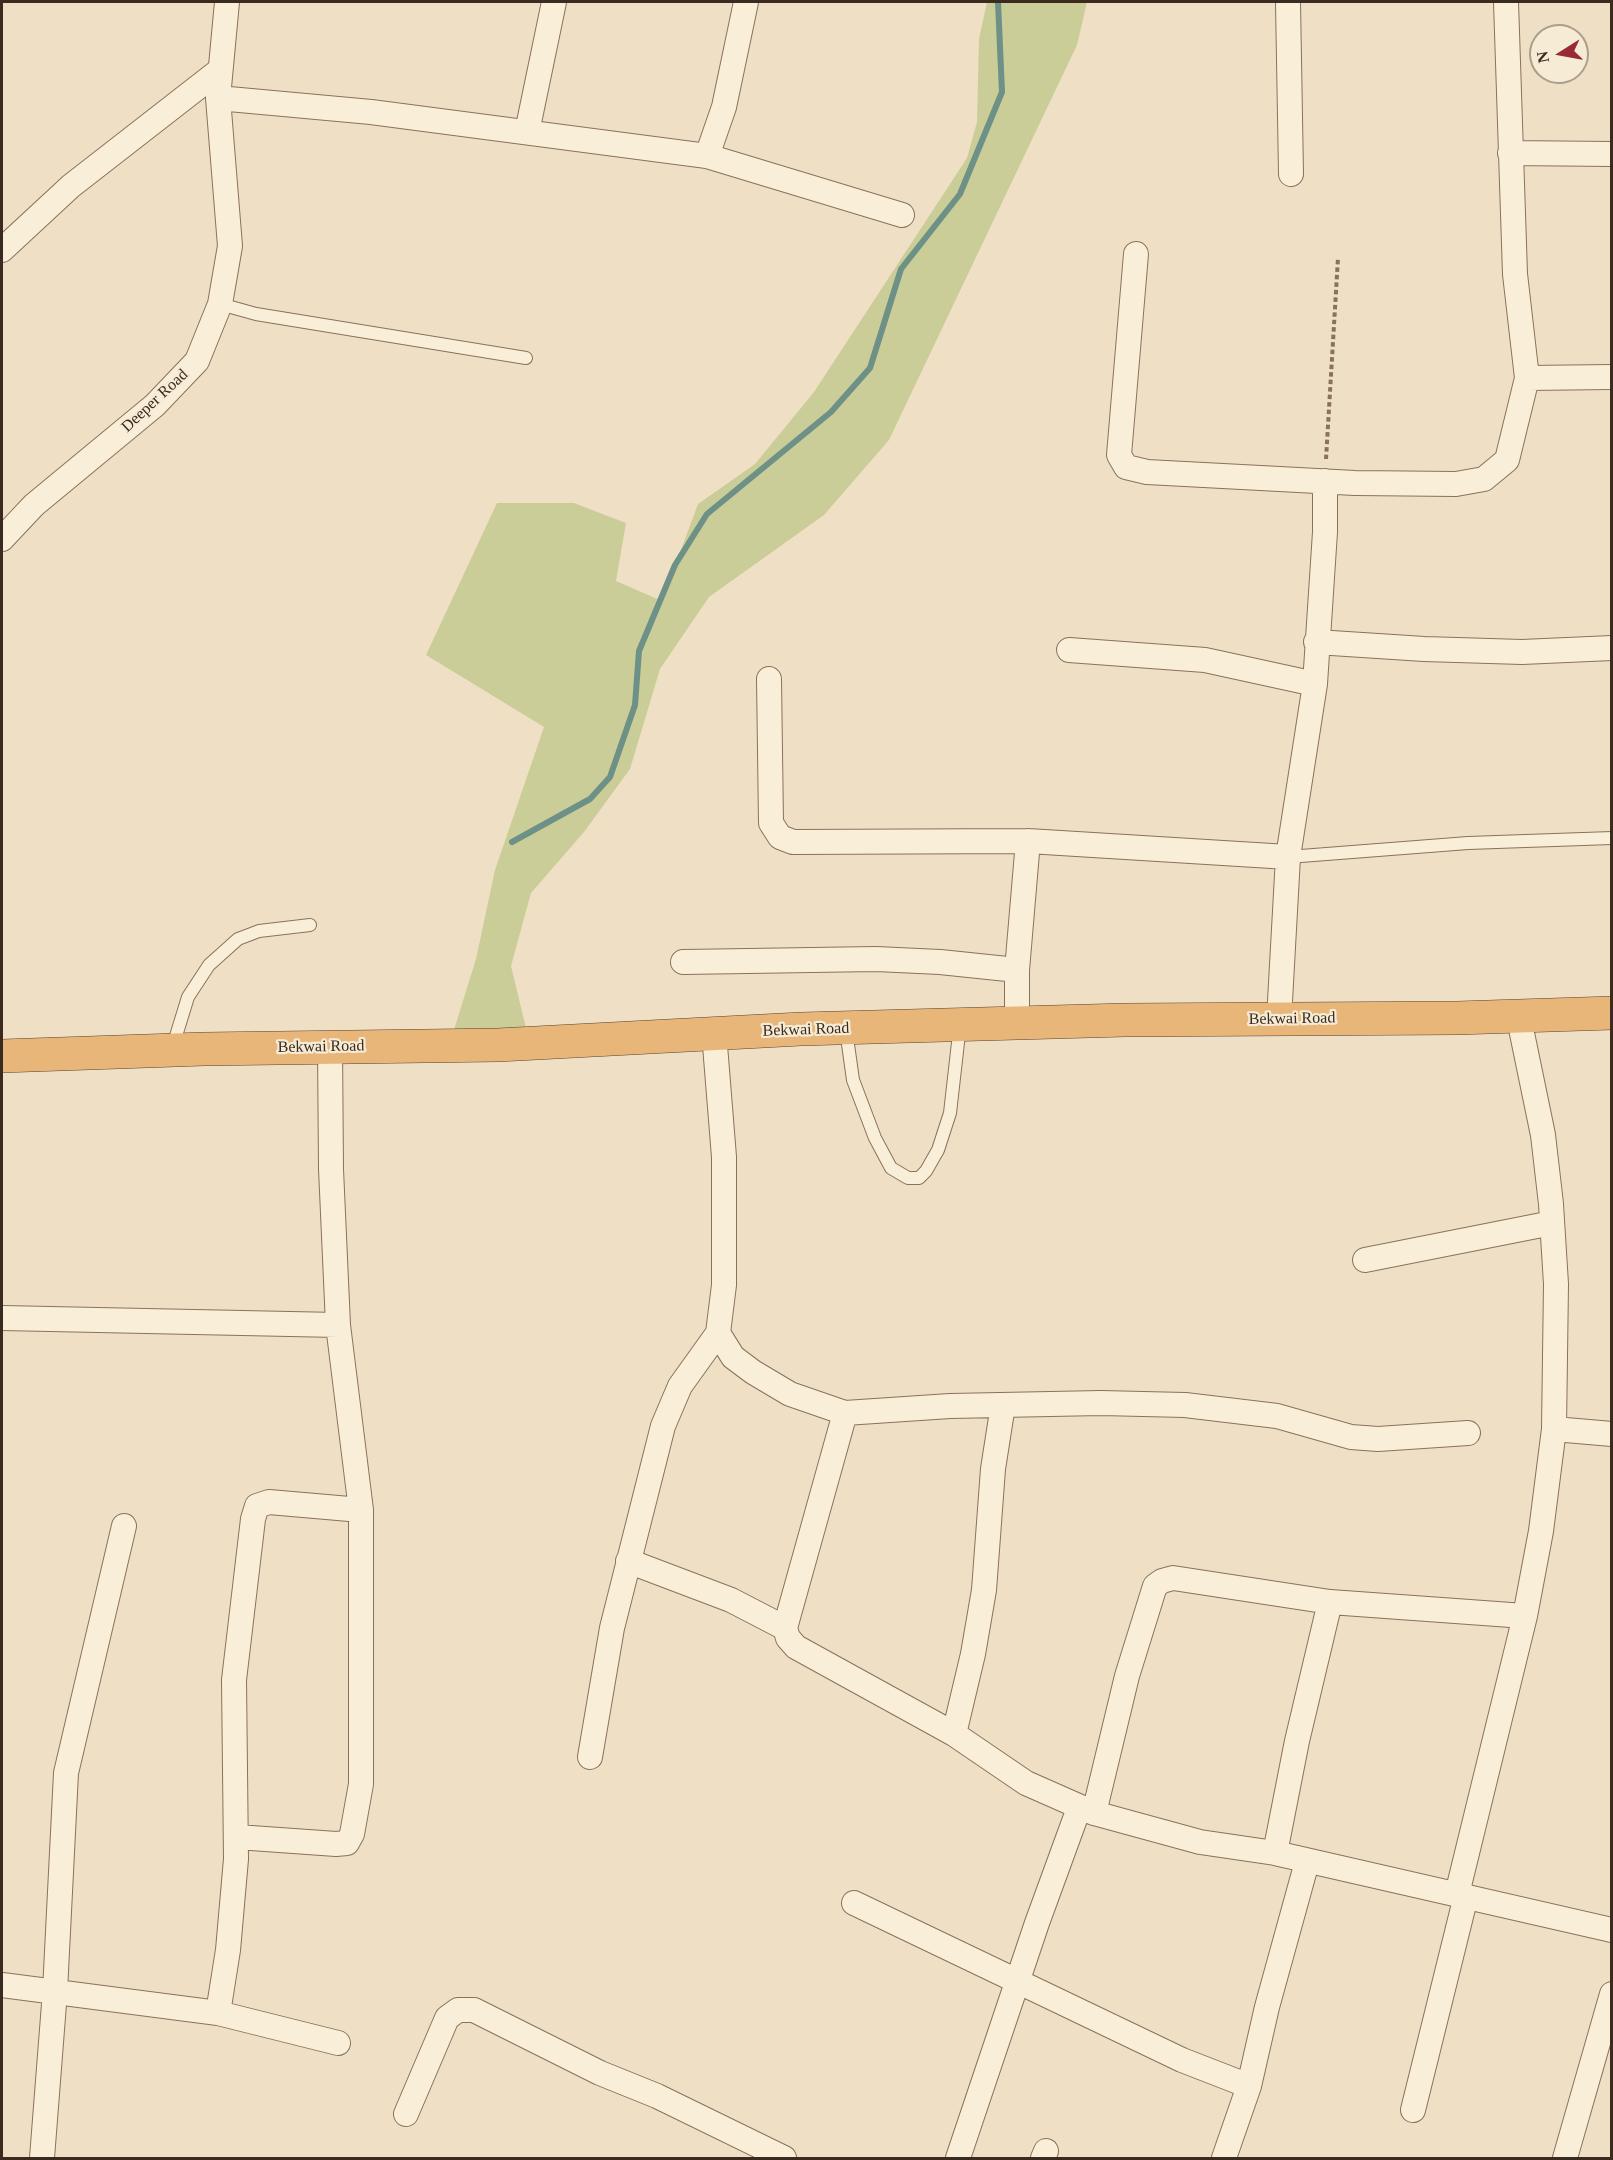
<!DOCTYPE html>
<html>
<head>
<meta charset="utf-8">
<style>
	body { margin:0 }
	#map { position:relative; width:1613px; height:2160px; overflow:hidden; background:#efe0c5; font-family:Georgia,serif }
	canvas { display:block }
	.frame { position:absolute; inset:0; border:3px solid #3a2a1f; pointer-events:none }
	.north { position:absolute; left:1529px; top:24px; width:60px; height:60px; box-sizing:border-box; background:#f6ebd5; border:2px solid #ab9e8c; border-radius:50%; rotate:259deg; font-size:16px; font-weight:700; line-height:24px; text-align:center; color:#3a2a1f }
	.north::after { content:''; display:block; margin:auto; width:21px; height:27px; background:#9a2a31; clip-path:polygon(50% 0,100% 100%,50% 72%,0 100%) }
</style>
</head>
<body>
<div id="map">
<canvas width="1613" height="2160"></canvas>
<div class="frame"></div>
<div class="north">N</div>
</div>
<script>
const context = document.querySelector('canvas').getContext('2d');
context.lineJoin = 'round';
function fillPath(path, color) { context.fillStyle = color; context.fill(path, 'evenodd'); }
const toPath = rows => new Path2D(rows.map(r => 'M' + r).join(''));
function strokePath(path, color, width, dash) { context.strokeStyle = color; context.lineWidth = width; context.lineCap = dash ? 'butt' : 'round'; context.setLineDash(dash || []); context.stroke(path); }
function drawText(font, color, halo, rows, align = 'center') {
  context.font = font + ' Georgia,serif'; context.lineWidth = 4.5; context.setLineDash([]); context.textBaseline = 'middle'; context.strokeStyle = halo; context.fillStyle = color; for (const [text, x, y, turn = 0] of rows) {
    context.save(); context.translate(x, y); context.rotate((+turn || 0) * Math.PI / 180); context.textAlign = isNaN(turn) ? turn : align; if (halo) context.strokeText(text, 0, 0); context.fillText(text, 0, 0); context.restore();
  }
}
const green = toPath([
	[987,2,1087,2,1077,45,889,440,824,515,709,597,660,669,630,769,584,832,531,893,511,966,527,1032,453,1033,476,959,495,870,544,727,426,655,497,503,574,503,626,523,616,581,662,601,698,504,755,464,814,392,967,158,977,122,979,39]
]);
const stream = toPath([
	[512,842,590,799,610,777,635,705,639,651,675,565,707,514,831,412,870,368,901,269,960,194,1002,92,998,2]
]);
const path = toPath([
	[1326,459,1338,258]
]);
const service = toPath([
	[220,304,256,314,526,358],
	[1288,857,1468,843,1612,838],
	[846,1030,853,1080,875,1138,891,1168,908,1178,919,1178,926,1171,938,1150,950,1113,960,1025],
	[172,1049,188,997,209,965,238,939,259,931,310,925]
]);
const minor = toPath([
	[1288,2,1291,174],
	[218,98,371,112,707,156,902,215],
	[527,132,554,2],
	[1510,153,1612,154],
	[707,156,724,107,746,2],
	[2,250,71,186,220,70],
	[1136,254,1119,455,1126,467,1147,472,1355,483,1456,484,1484,479,1507,460,1527,378,1515,274,1506,2],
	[1527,378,1612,377],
	[2,539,34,505,155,405,197,361,220,304,230,246,218,98,227,2],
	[1316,642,1424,649,1522,652,1612,648],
	[1069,650,1205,660,1315,684],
	[769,679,771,823,780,837,793,842,1028,841,1288,857],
	[683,962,876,959,940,962,1017,970],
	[1279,1019,1288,857,1315,684,1325,532,1325,481],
	[1017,1023,1017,970,1028,841],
	[1365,1260,1552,1223],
	[2,1318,338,1325],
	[718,1333,733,1357,753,1372,790,1394,845,1413,950,1406,1101,1403,1185,1405,1277,1416,1351,1437,1378,1439,1468,1433],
	[845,1413,785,1628,788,1638,796,1647,954,1734,1026,1783,1094,1813,1200,1842,1275,1853,1612,1930],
	[1554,1429,1612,1434],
	[628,1561,731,1600,785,1628],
	[954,1734,973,1654,984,1590,993,1469,1003,1405],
	[590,1757,612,1628,663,1426,680,1386,718,1333,724,1285,724,1157,714,1033],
	[1094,1813,1127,1676,1155,1586,1162,1581,1173,1578,1330,1602,1525,1616],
	[237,1837,336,1844,347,1843,352,1834,361,1784,361,1510,338,1325,331,1169,330,1046],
	[1275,1853,1297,1741,1330,1602],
	[1457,1894,1525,1616,1541,1531,1554,1429,1556,1284,1551,1204,1543,1135,1518,1014],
	[854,1903,1182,2060,1249,2086],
	[2,1985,218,2013,338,2043],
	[218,2013,228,1950,236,1859,234,1680,253,1519,257,1506,269,1502,361,1510],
	[1413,2110,1466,1896],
	[406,2114,447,2018,458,2010,474,2010,600,2073,657,2096,784,2158],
	[42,2158,55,1991,66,1773,124,1526],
	[958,2158,1037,1923,1079,1808],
	[1043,2158,1046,2151],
	[1224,2158,1249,2086,1267,2007,1307,1862],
	[1565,2158,1612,1994]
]);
const trunk = toPath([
	[2,1056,204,1049,498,1045,801,1029,1125,1020,1457,1018,1612,1013]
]);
const streetNames = [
	["Deeper Road",155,401,-43],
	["Bekwai Road",1292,1019,-1],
	["Bekwai Road",806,1030,-2],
	["Bekwai Road",321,1047,-1]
];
fillPath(green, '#cacd98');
strokePath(stream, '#6d9186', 6);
strokePath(service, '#8a715b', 14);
strokePath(minor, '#8a715b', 26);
strokePath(trunk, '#58402f', 34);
strokePath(path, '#8a715b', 4, [4.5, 3]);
strokePath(service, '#f9eed8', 12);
strokePath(minor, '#f9eed8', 24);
strokePath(trunk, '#e8b679', 33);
drawText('16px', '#3a2a1f', '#f6ebd5', streetNames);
</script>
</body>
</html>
